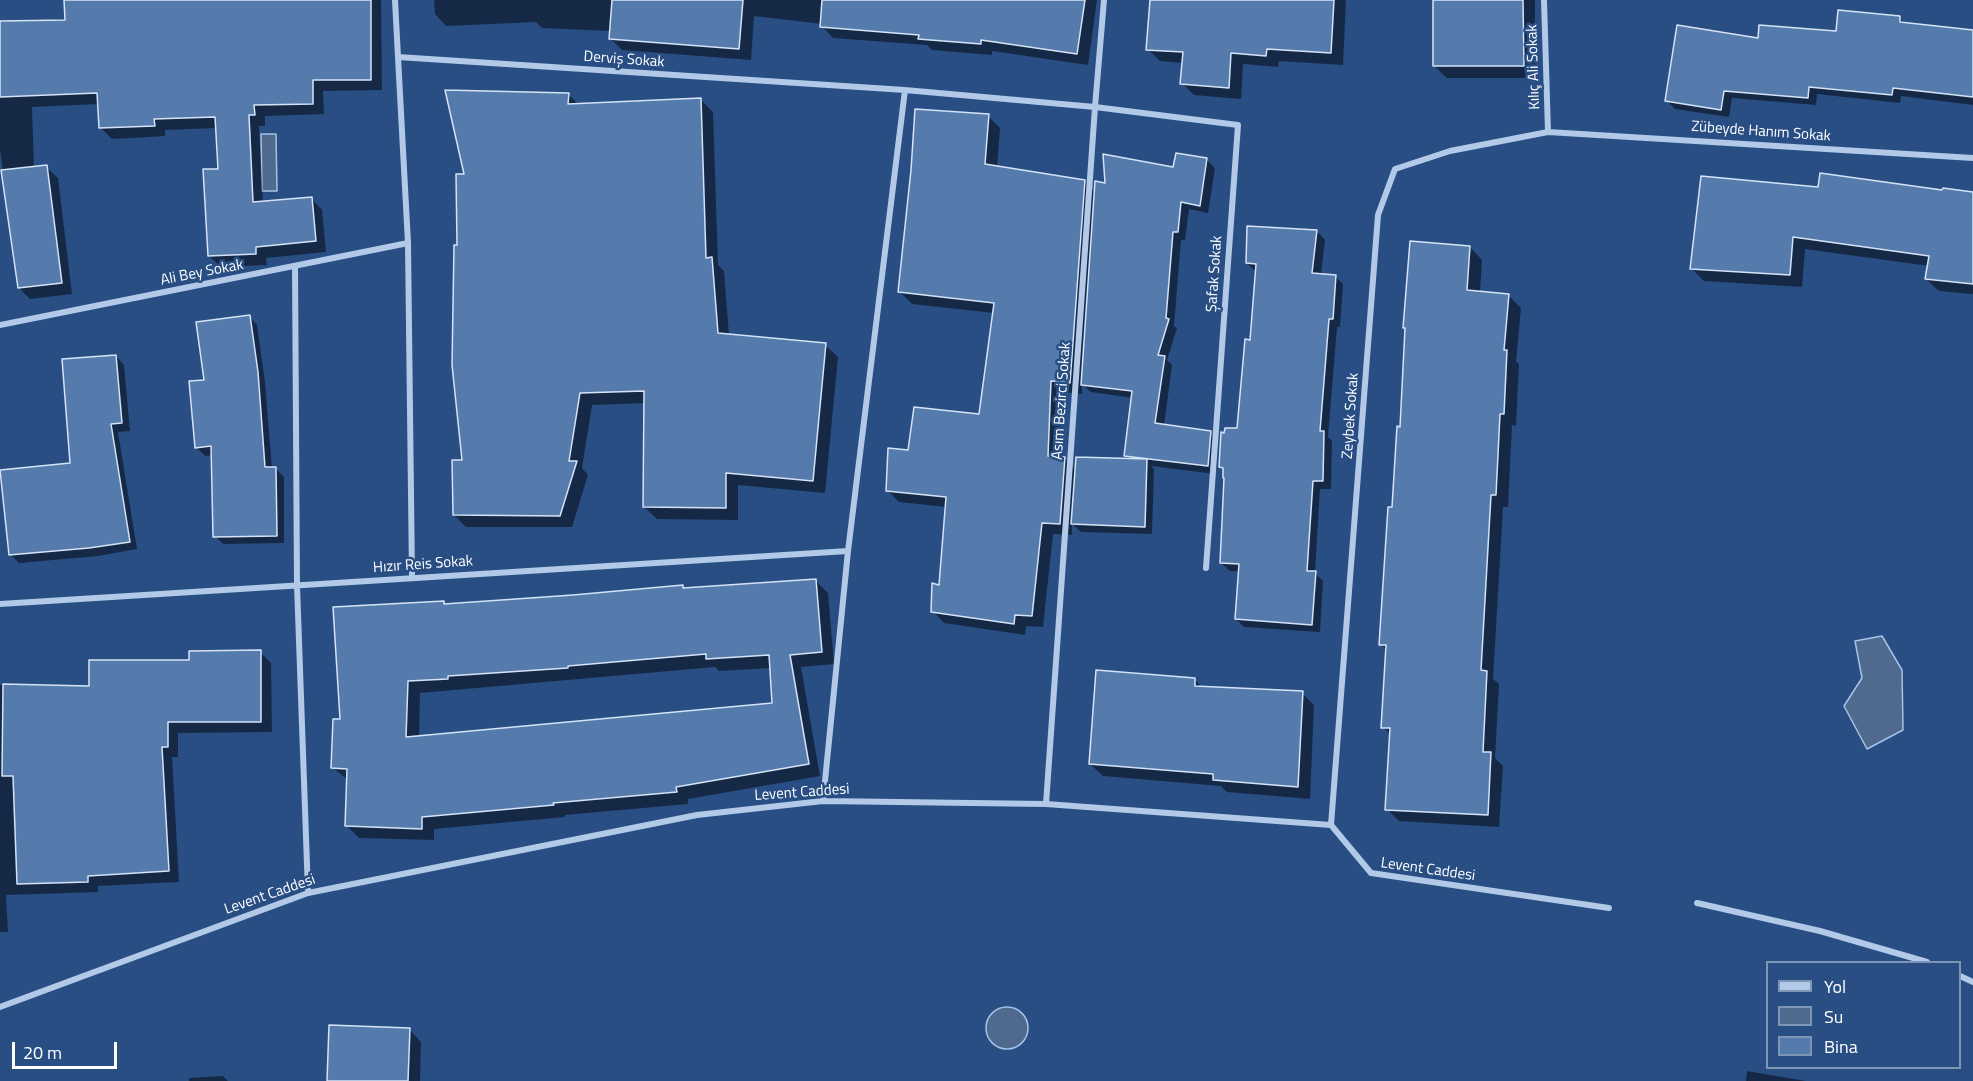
<!DOCTYPE html>
<html>
<head>
<meta charset="utf-8">
<style>
	body { margin:0 }
	#map { position:relative; width:1973px; height:1081px; overflow:hidden; background:#284e84; font-family:"Titillium Web",sans-serif }
	canvas { display:block }
	.legend { position:absolute; left:1766px; top:961px; width:195px; height:108px; box-sizing:border-box; background:#284e84; border:2px solid #7e95b5; margin:0; padding:8px 10px; list-style:none; font-size:18px; color:#fff }
	.legend li { display:flex; align-items:center; gap:12px; height:30px }
	.legend b { width:30px; border:2px solid #7e95b5 }
	.scale { position:absolute; left:12px; top:1042px; width:105px; height:27px; box-sizing:border-box; border:3px solid #fff; border-top:0; padding-left:8px; font-size:18px; line-height:21px; white-space:nowrap; color:#fff; -webkit-text-stroke:4px #284e84; paint-order:stroke }
</style>
</head>
<body>
<div id="map">
<canvas width="1973" height="1081"></canvas>
<ul class="legend">
<li><b style="height:8px;background:#b2c9e7"></b>Yol</li>
<li><b style="height:16px;background:#4f698f"></b>Su</li>
<li><b style="height:16px;background:#557bad"></b>Bina</li>
</ul>
<div class="scale">20 m</div>
</div>
<script>
const context = document.querySelector('canvas').getContext('2d');
context.lineJoin = 'round';
function fillPath(path, color) { context.fillStyle = color; context.fill(path, 'evenodd'); }
const toPath = rows => new Path2D(rows.map(r => 'M' + r).join(''));
function strokePath(path, color, width, dash) { context.strokeStyle = color; context.lineWidth = width; context.lineCap = dash ? 'butt' : 'round'; context.setLineDash(dash || []); context.stroke(path); }
function drawText(font, color, halo, rows, align = 'center') {
  context.font = font + ' "Titillium Web",sans-serif'; context.lineWidth = 5; context.setLineDash([]); context.textBaseline = 'middle'; context.strokeStyle = halo; context.fillStyle = color; for (const [text, x, y, turn = 0] of rows) {
    context.save(); context.translate(x, y); context.rotate((+turn || 0) * Math.PI / 180); context.textAlign = isNaN(turn) ? turn : align; if (halo) context.strokeText(text, 0, 0); context.fillText(text, 0, 0); context.restore();
  }
}
const water = toPath([
	[261,134,276,134,277,191,262,191,261,134],
	[1882,636,1902,670,1903,730,1867,749,1844,706,1862,678,1855,641,1882,636],
	'986 1028a21 21 0 1 1 42 0a21 21 0 1 1-42 0Z'
]);
const shadow = toPath([
	[66,0,381,0,382,90,323,91,324,114,265,116,265,126,259,126,263,203,311,198,322,210,326,252,266,258,267,265,221,267,209,256,220,170,217,128,165,130,165,136,112,139,101,128,99,104,32,107,34,168,46,167,58,178,72,294,30,299,19,288,0,150,0,23,67,21],
	[434,0,1097,0,1088,65,992,51,992,55,932,50,927,45,833,38,822,26,822,24,754,16,751,60,622,50,611,39,611,31,542,28,536,22,446,26,435,14],
	[1152,0,1346,0,1343,65,1279,61,1278,67,1243,64,1241,99,1194,95,1182,83,1183,63,1160,61,1148,49],
	[1434,0,1535,0,1535,78,1447,78,1434,66],
	[1900,18,1906,25,1973,31,1973,105,1901,96,1900,103,1817,94,1816,105,1732,98,1729,117,1675,109,1667,101,1760,39,1837,33],
	[568,94,579,105,700,99,713,112,718,265,724,271,729,335,825,345,838,357,825,493,738,485,738,520,657,519,644,507,646,403,592,405,582,468,588,475,572,527,466,527,454,515,464,462,459,247,465,176],
	[988,116,1000,128,997,168,1084,181,1096,193,1107,185,1175,169,1206,159,1215,168,1208,213,1189,209,1185,240,1181,240,1174,326,1177,328,1167,360,1172,365,1164,426,1210,432,1218,441,1216,474,1151,466,1154,469,1152,534,1081,532,1072,524,1072,535,1053,534,1043,627,1026,626,1025,635,944,623,933,611,940,587,947,507,899,502,887,490,909,452,980,416,994,313,912,304,900,292],
	[1082,384,1091,392,1133,398,1126,455,1131,460,1076,470,1065,458,1060,458,1062,392,1082,394],
	[1819,189,1973,193,1973,294,1939,291,1926,279,1929,266,1805,249,1802,287,1704,281,1692,269],
	[1317,231,1325,240,1321,275,1335,276,1343,284,1340,327,1337,327,1328,437,1332,441,1331,489,1320,489,1315,573,1323,581,1320,632,1244,627,1236,619,1239,571,1230,571,1221,563,1224,471,1220,467,1238,430,1252,341,1256,272,1247,263],
	[1470,247,1482,260,1480,293,1508,295,1521,308,1516,362,1519,364,1516,426,1512,425,1508,507,1503,507,1493,679,1499,684,1495,758,1503,766,1499,827,1399,821,1387,809,1391,735,1383,727,1387,651,1381,644,1402,428,1407,330,1404,327],
	[249,316,257,325,265,382,272,468,275,468,284,477,284,543,223,544,215,536,213,455,205,456,196,447,206,381],
	[116,356,124,365,130,431,118,432,137,549,98,556,19,563,10,554,72,465],
	[815,580,828,593,834,664,801,667,820,776,688,799,688,804,565,815,565,817,434,829,434,840,359,838,346,825,348,780,333,768,342,720,443,602,446,605,682,587,685,590],
	[715,667,719,671,771,668,774,705,419,738,420,693],
	[260,652,271,663,272,732,178,733,178,757,172,757,179,882,98,886,98,892,6,895,8,932,0,932,0,685,91,688,191,662],
	[1195,680,1203,688,1302,693,1314,705,1310,799,1227,792,1221,786,1103,776,1090,764],
	[409,1029,421,1042,420,1081,329,1081],
	[1747,1071,1806,1081,1746,1081],
	[223,1076,228,1081,189,1081,189,1078]
]);
const building = toPath([
	[64,0,371,0,371,80,313,80,313,104,254,105,255,115,249,115,253,202,312,197,316,241,256,247,256,254,208,256,203,169,218,169,215,117,154,119,155,126,99,128,97,93,0,97,0,21,65,20,64,0],
	[612,0,743,0,739,49,609,39,612,0],
	[822,0,1085,0,1077,54,981,40,981,44,918,39,919,35,820,27,822,0],
	[1150,0,1334,0,1331,53,1267,49,1266,56,1231,53,1229,88,1180,84,1183,52,1146,50,1150,0],
	[1433,0,1523,0,1524,66,1433,66,1433,0],
	[1838,10,1900,16,1900,22,1973,30,1973,97,1893,88,1892,95,1809,87,1808,98,1724,91,1721,110,1665,101,1677,25,1758,38,1759,25,1836,31,1838,10],
	[445,90,569,93,568,104,701,98,706,258,712,257,718,333,826,343,813,481,726,473,726,508,643,507,644,391,580,393,569,461,577,461,560,516,453,515,452,460,462,460,452,365,454,245,457,245,456,174,464,174,445,90],
	[915,109,989,114,985,164,1085,180,1070,383,1051,381,1048,456,1065,457,1060,524,1042,523,1032,616,1015,615,1014,624,931,612,932,583,939,585,946,497,886,491,888,448,908,450,914,407,979,414,994,303,898,292,911,170,915,109],
	[1176,153,1207,158,1200,206,1181,202,1178,232,1173,232,1166,318,1169,319,1158,355,1165,356,1155,423,1211,431,1208,466,1124,456,1132,391,1081,385,1095,181,1105,183,1103,154,1173,167,1176,153],
	[47,165,62,283,18,288,1,170,47,165],
	[1820,173,1942,190,1943,188,1973,192,1973,284,1925,279,1929,256,1793,237,1790,275,1690,269,1701,176,1818,187,1820,173],
	[1247,226,1317,230,1312,273,1336,275,1333,319,1329,319,1320,431,1324,431,1323,481,1313,481,1307,571,1316,571,1312,625,1235,619,1239,564,1220,563,1224,478,1223,478,1223,468,1219,467,1221,432,1224,433,1225,428,1237,428,1245,339,1250,340,1256,264,1246,263,1247,226],
	[1410,241,1470,246,1467,290,1509,294,1504,350,1507,350,1504,414,1500,414,1496,495,1491,495,1481,670,1487,671,1483,752,1491,752,1488,815,1385,810,1390,728,1381,728,1386,645,1379,645,1388,507,1392,507,1397,426,1400,427,1405,328,1403,328,1410,241],
	[250,315,258,372,265,467,276,467,277,536,213,537,211,446,195,448,189,381,204,380,196,322,250,315],
	[116,355,122,423,111,424,130,542,89,548,9,555,0,470,70,463,62,359,116,355],
	[1076,457,1147,459,1145,527,1071,524,1076,457],
	[816,579,822,652,790,655,809,764,676,787,677,792,553,803,554,805,422,817,422,829,345,826,347,769,331,768,333,719,340,719,333,607,444,601,444,604,573,595,683,585,683,588,816,579],
	[706,654,706,659,769,655,772,703,406,737,408,681,448,679,448,676,568,668,568,666,706,654],
	[261,650,261,722,168,722,168,747,162,747,169,871,88,876,88,882,17,884,13,776,2,776,3,684,89,686,89,660,189,660,189,651,261,650],
	[1096,670,1195,678,1195,686,1303,691,1298,787,1213,780,1213,774,1089,764,1096,670],
	[329,1025,410,1028,408,1081,327,1081,329,1025]
]);
const street = toPath([
	[395,0,398,57,905,90,1095,107,1238,125,1206,568],
	[1544,0,1548,132],
	[398,57,408,243,412,578],
	[295,266,297,585,308,893],
	[0,325,408,243],
	[0,604,848,551],
	[823,801,848,551,905,90],
	[1046,804,1095,107,1104,0],
	[1331,825,1378,215,1395,169,1450,151,1548,132,1973,158],
	[1697,903,1820,931,1927,962],
	[1960,976,1973,982],
	[0,1007,308,893,697,815,823,801,1046,804,1331,825,1371,873,1609,908]
]);
const streetNames = [
	["Derviş Sokak",624,60,4],
	["Kılıç Ali Sokak",1534,67,-92],
	["Zübeyde Hanım Sokak",1761,132,4],
	["Ali Bey Sokak",202,273,-11],
	["Şafak Sokak",1215,274,-86],
	["Asım Bezirci Sokak",1062,401,-86],
	["Zeybek Sokak",1351,416,-86],
	["Hızır Reis Sokak",423,565,-4],
	["Levent Caddesi",802,793,-4],
	["Levent Caddesi",1428,870,8],
	["Levent Caddesi",270,895,-19]
];
fillPath(water, '#4f698f');
strokePath(water, '#a7c3e7', 1.5);
fillPath(shadow, '#0007');
fillPath(building, '#557bad');
strokePath(building, '#d6e3f6', 1.5);
strokePath(street, '#b2c9e7', 6);
drawText('15px', '#fff', '#284e84', streetNames);
</script>
</body>
</html>
